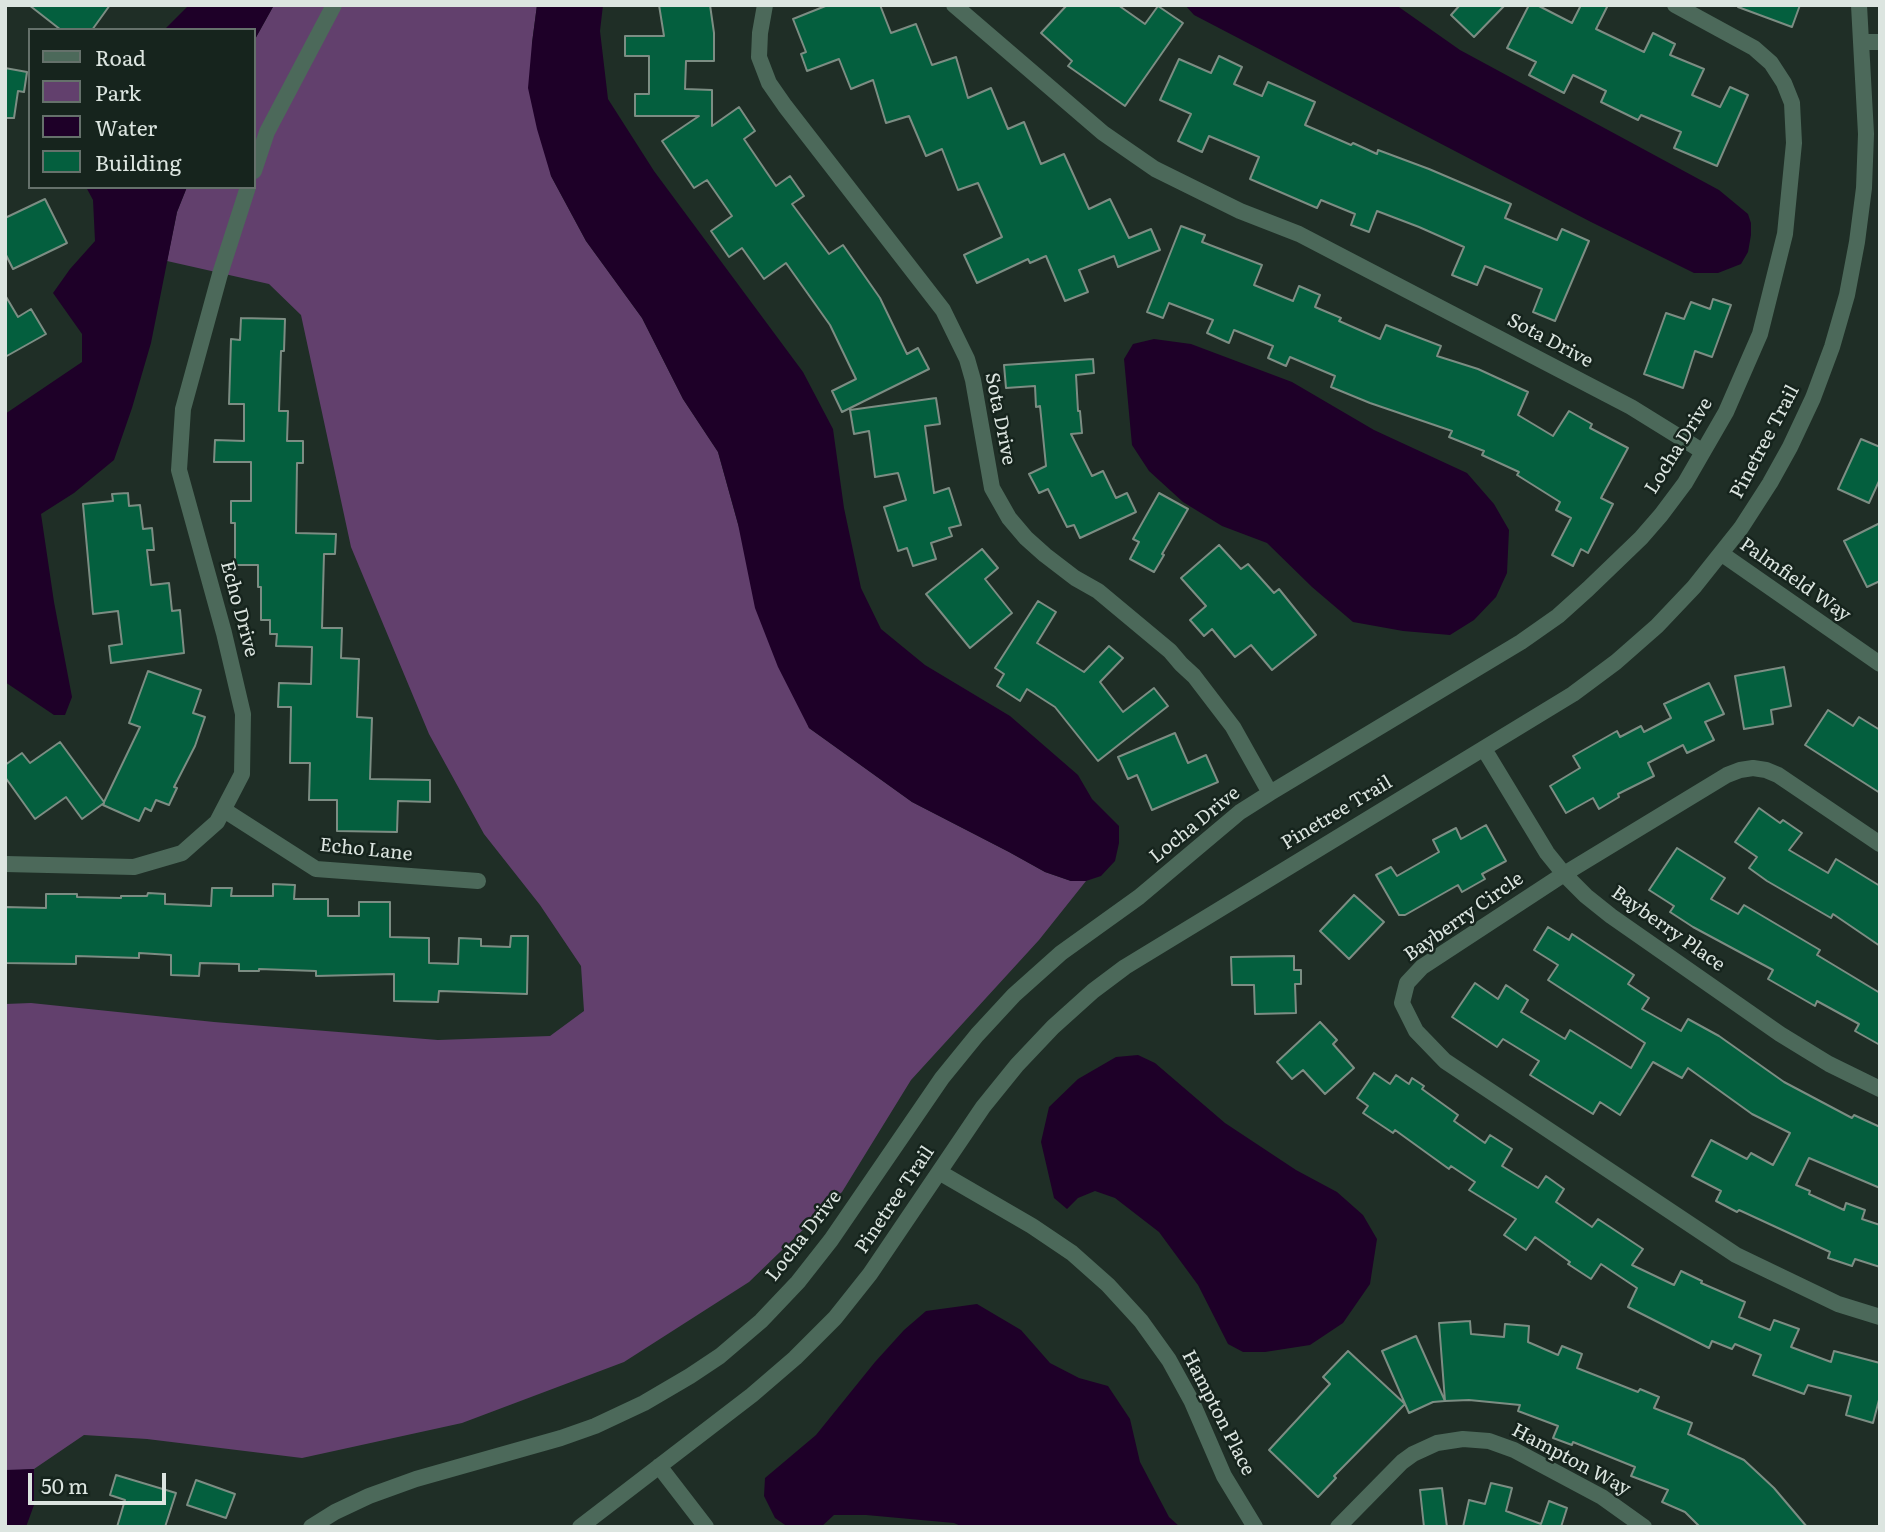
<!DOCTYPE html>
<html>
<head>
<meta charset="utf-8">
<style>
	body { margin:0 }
	#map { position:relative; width:1885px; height:1532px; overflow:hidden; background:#1f2e26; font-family:Literata,serif }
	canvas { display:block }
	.frame { position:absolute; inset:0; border:7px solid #dce5e0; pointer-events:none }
	.legend { position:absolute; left:28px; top:28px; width:228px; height:161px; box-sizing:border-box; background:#16241d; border:2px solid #65716b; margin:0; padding:9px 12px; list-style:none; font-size:21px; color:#dce5e0 }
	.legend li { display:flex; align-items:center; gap:14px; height:35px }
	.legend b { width:35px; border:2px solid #65716b }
	.scale { position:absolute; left:28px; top:1473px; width:138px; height:32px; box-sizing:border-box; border:4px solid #dce5e0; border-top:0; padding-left:9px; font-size:21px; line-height:24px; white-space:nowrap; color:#dce5e0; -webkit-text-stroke:5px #16241d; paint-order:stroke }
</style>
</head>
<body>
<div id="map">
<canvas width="1885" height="1532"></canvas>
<div class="frame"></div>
<ul class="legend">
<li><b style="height:9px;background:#4c695a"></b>Road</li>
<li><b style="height:19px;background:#62406d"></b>Park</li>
<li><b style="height:19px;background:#1e0028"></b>Water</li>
<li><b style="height:19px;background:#045f3e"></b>Building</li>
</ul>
<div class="scale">50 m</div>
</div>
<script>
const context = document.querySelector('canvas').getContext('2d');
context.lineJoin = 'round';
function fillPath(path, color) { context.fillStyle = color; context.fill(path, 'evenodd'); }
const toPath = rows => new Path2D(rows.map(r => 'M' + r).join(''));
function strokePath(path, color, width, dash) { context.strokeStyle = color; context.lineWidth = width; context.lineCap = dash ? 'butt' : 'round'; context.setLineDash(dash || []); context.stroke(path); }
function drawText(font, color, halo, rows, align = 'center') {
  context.font = font + ' Literata,serif'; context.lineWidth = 5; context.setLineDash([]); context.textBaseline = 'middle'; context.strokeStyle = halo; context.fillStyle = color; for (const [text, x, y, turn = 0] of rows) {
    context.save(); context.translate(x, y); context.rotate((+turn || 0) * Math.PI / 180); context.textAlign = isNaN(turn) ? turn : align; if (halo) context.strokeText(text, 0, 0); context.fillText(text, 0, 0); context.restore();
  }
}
const green = toPath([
	[274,5,537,5,532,43,551,176,586,241,642,318,683,399,718,452,738,524,809,728,912,802,1009,852,1045,872,1071,881,1086,881,1039,940,911,1080,842,1192,749,1282,624,1362,462,1423,302,1458,147,1439,84,1435,34,1469,7,1471,5,1470,5,1004,31,1003,214,1022,438,1040,550,1036,584,1011,581,966,540,905,484,834,429,734,351,547,301,315,269,284,167,261,177,212,187,187,254,187,254,41]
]);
const water = toPath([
	[189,5,274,5,254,41,254,30,164,30],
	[537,5,603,5,600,31,608,99,654,171,803,372,833,429,844,508,861,588,881,629,925,665,1010,716,1078,775,1092,799,1119,826,1119,843,1115,861,1101,876,1086,881,1071,881,1045,872,1009,852,912,802,809,728,778,667,755,608,738,524,718,452,683,399,642,318,586,241,551,176,537,129,528,88,532,43],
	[1185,5,1396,5,1460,50,1719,190,1748,214,1751,223,1751,235,1748,252,1741,264,1718,273,1694,273,1591,222,1194,15],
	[86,187,187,187,177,212,151,343,132,408,114,460,74,493,41,514,54,602,72,697,65,715,54,715,5,682,5,414,82,362,82,334,53,293,70,269,95,241,93,200],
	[1154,339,1191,344,1292,382,1374,430,1467,473,1494,504,1509,530,1507,573,1496,597,1474,620,1450,635,1403,631,1353,622,1312,587,1267,543,1222,526,1183,502,1149,471,1132,445,1124,359,1133,344],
	[1138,1055,1155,1063,1225,1123,1296,1170,1337,1192,1363,1215,1377,1239,1370,1284,1343,1323,1310,1345,1265,1352,1243,1352,1228,1344,1198,1285,1159,1232,1115,1198,1095,1191,1078,1198,1067,1209,1054,1198,1041,1142,1049,1107,1078,1079,1116,1057],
	[977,1304,1021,1330,1050,1363,1079,1378,1108,1386,1130,1419,1140,1462,1169,1517,1180,1527,963,1527,954,1523,866,1515,834,1515,821,1527,788,1527,775,1518,764,1496,765,1478,816,1435,875,1362,904,1330,926,1311],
	[34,1469,34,1505,26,1527,5,1527,5,1470]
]);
const building = toPath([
	[29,5,110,5,92,30,61,30,29,5],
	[659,5,710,5,714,33,714,61,686,61,685,89,712,90,712,126,739,107,755,131,744,139,776,186,790,176,804,196,792,204,829,254,843,245,880,298,907,354,918,348,929,369,842,412,832,391,856,379,830,325,786,263,764,279,742,248,729,257,711,231,732,216,707,180,694,188,662,141,699,116,635,116,635,94,649,94,649,56,625,56,625,36,664,36,659,5],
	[828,5,880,5,891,33,916,24,932,65,956,57,968,98,991,88,1008,129,1024,122,1041,164,1064,154,1089,209,1110,199,1129,238,1151,229,1160,250,1118,267,1114,256,1079,270,1088,292,1065,301,1046,256,1030,263,1028,259,977,283,964,255,1002,237,978,183,958,190,942,149,926,156,909,116,886,123,873,80,851,89,839,59,807,71,801,54,806,52,793,19,828,5],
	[1067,5,1118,5,1145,24,1158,6,1183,23,1125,106,1068,66,1072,61,1041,33,1067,5],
	[1460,5,1505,5,1474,37,1451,15,1460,5],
	[1529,5,1537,5,1572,23,1581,5,1608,5,1596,29,1644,52,1653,33,1675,44,1670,55,1704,69,1692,95,1720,107,1730,87,1748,95,1717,166,1674,148,1681,132,1641,115,1638,120,1601,102,1606,91,1573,75,1564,93,1529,75,1536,62,1507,48,1529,5],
	[1738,5,1800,5,1792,27,1738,7,1738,5],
	[1219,56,1242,67,1234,84,1262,96,1268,82,1315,102,1305,125,1351,145,1353,143,1377,154,1378,150,1429,169,1511,204,1505,218,1557,240,1562,229,1589,241,1555,321,1533,312,1542,289,1485,266,1477,285,1452,275,1464,247,1419,227,1377,211,1369,232,1351,225,1355,214,1321,200,1317,208,1250,179,1259,157,1209,136,1202,152,1178,141,1191,114,1160,100,1179,59,1211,73,1219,56],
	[5,68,27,72,24,92,18,91,14,118,5,118,5,68],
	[45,199,67,243,13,269,5,253,5,218,45,199],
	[1181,226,1205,235,1202,242,1262,265,1254,285,1293,301,1299,286,1320,295,1315,307,1341,318,1339,321,1380,339,1386,325,1441,346,1437,356,1478,369,1528,392,1518,415,1553,436,1569,411,1592,424,1590,428,1628,448,1601,498,1613,504,1588,553,1581,549,1573,566,1552,555,1571,518,1556,510,1560,502,1517,475,1519,472,1482,455,1484,451,1449,437,1452,431,1370,403,1331,387,1335,376,1290,357,1286,366,1268,358,1273,346,1234,330,1229,343,1207,333,1213,320,1169,303,1163,318,1147,312,1181,226],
	[5,295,18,317,31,309,46,334,5,357,5,295],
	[1713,299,1731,305,1712,357,1695,351,1683,388,1644,374,1666,313,1684,319,1691,302,1710,309,1713,299],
	[241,318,285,319,284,351,281,351,279,411,288,411,287,441,303,441,303,463,297,463,296,533,336,534,335,554,324,554,322,628,342,628,341,658,359,659,357,717,372,718,370,779,430,780,430,802,398,801,397,832,337,831,337,800,309,800,310,763,290,763,291,707,278,707,279,683,311,684,312,647,276,646,277,634,270,634,270,620,261,620,261,587,258,587,258,565,235,565,235,523,231,523,231,501,251,501,251,462,214,462,215,440,244,441,244,404,229,404,231,339,240,340,241,318],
	[1093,359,1094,373,1076,375,1078,411,1080,411,1082,433,1071,434,1092,476,1103,471,1116,498,1127,493,1136,512,1080,538,1074,525,1067,527,1048,489,1039,493,1029,474,1046,466,1040,406,1036,407,1035,386,1006,388,1004,365,1093,359],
	[936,398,940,424,925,426,934,493,949,488,961,525,949,528,952,536,931,543,936,559,913,566,907,548,898,551,884,507,906,500,898,473,875,477,869,431,854,434,850,410,936,398],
	[1861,439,1880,447,1880,479,1869,503,1838,489,1861,439],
	[128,493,129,506,140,505,143,529,152,528,154,550,147,550,151,585,169,583,172,611,180,610,184,653,111,663,109,646,122,644,118,611,93,614,83,504,113,501,112,494,128,493],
	[1159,493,1188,509,1162,554,1164,555,1154,572,1130,559,1139,542,1133,539,1159,493],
	[1880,523,1880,581,1867,587,1844,541,1880,523],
	[1219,545,1241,569,1248,564,1274,593,1279,589,1316,635,1272,670,1251,645,1235,657,1212,629,1204,636,1190,620,1206,606,1181,578,1219,545],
	[982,549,998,568,985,579,1012,613,970,648,926,594,982,549],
	[1038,601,1056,612,1037,643,1084,672,1109,646,1123,658,1100,682,1123,712,1154,688,1168,706,1098,761,1055,707,1027,689,1020,701,997,686,1004,674,995,668,1038,601],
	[1784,667,1791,706,1771,710,1773,724,1744,729,1735,676,1784,667],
	[148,671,201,690,193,713,205,717,195,746,174,787,177,788,169,805,156,800,151,811,145,808,139,821,103,805,104,803,82,819,66,797,35,819,5,777,5,765,22,753,30,763,60,742,104,802,140,727,129,723,148,671],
	[1709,683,1724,714,1705,722,1714,740,1687,753,1683,745,1648,763,1654,776,1618,794,1619,797,1599,809,1593,798,1566,813,1550,786,1580,768,1573,756,1617,731,1620,737,1641,726,1644,732,1671,718,1664,704,1709,683],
	[1828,710,1853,726,1859,717,1880,730,1880,793,1805,745,1828,710],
	[1175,733,1188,763,1206,755,1218,782,1152,810,1137,775,1128,779,1118,757,1175,733],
	[1759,808,1780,823,1783,820,1802,833,1789,850,1828,873,1836,859,1880,886,1880,946,1833,914,1831,918,1767,881,1749,868,1757,857,1735,842,1759,808],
	[1486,825,1506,861,1482,874,1485,879,1462,892,1458,885,1405,915,1399,915,1376,875,1391,867,1397,876,1439,852,1433,840,1456,828,1461,839,1486,825],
	[1677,848,1725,878,1711,899,1738,914,1744,905,1820,950,1817,955,1880,993,1880,1045,1855,1031,1859,1024,1817,1001,1815,1006,1768,979,1773,970,1693,927,1670,912,1674,906,1649,890,1677,848],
	[273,884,295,885,294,899,328,899,328,916,359,916,359,902,390,902,390,937,429,938,429,963,458,964,459,938,481,939,481,946,510,947,511,936,528,936,527,994,439,991,438,1002,394,1001,394,974,316,976,316,971,259,969,259,971,239,971,239,964,200,963,199,976,171,975,171,955,139,953,139,958,76,956,76,964,5,963,5,907,46,908,46,894,77,894,77,897,121,898,121,896,147,896,148,893,165,894,165,904,211,906,212,888,232,888,231,896,273,896,273,884],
	[1354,895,1384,922,1349,959,1320,931,1354,895],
	[1548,927,1569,940,1572,934,1634,975,1628,984,1649,998,1642,1009,1681,1031,1688,1019,1719,1036,1784,1082,1852,1118,1854,1115,1880,1127,1880,1188,1809,1158,1796,1185,1810,1191,1809,1194,1844,1210,1846,1203,1865,1210,1862,1219,1880,1225,1880,1267,1855,1259,1852,1266,1828,1258,1830,1252,1739,1210,1737,1212,1716,1201,1721,1191,1692,1176,1711,1140,1747,1159,1751,1153,1773,1165,1790,1133,1752,1114,1688,1068,1682,1078,1653,1062,1620,1115,1600,1102,1593,1114,1530,1075,1539,1061,1503,1039,1497,1047,1452,1017,1475,983,1498,999,1506,985,1528,1000,1521,1012,1565,1039,1570,1030,1631,1068,1645,1043,1548,980,1558,965,1534,950,1548,927],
	[1294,956,1294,970,1301,970,1301,984,1295,984,1296,1013,1255,1014,1254,985,1232,985,1231,957,1294,956],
	[1320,1022,1337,1040,1333,1044,1354,1068,1325,1094,1303,1070,1292,1079,1277,1062,1320,1022],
	[1374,1073,1390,1084,1396,1075,1409,1084,1412,1078,1424,1086,1422,1089,1458,1115,1454,1121,1485,1143,1490,1135,1512,1149,1502,1166,1538,1188,1546,1176,1564,1189,1556,1202,1592,1227,1598,1219,1643,1249,1632,1265,1674,1285,1681,1271,1702,1281,1701,1283,1745,1302,1739,1317,1770,1330,1774,1320,1799,1329,1791,1347,1831,1362,1834,1351,1880,1363,1880,1396,1873,1423,1846,1415,1851,1396,1808,1385,1804,1394,1753,1375,1761,1355,1735,1344,1732,1349,1712,1341,1709,1348,1628,1307,1637,1288,1601,1264,1591,1279,1568,1264,1570,1262,1535,1237,1526,1250,1504,1235,1516,1219,1469,1190,1475,1182,1451,1166,1449,1169,1395,1130,1393,1133,1363,1113,1368,1106,1357,1098,1374,1073],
	[1470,1321,1471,1334,1504,1337,1505,1324,1529,1326,1528,1342,1558,1355,1562,1346,1582,1354,1577,1368,1638,1392,1640,1389,1659,1397,1654,1408,1692,1423,1688,1434,1744,1460,1774,1488,1807,1527,1700,1527,1685,1512,1662,1502,1668,1490,1631,1476,1635,1467,1573,1442,1572,1445,1553,1438,1558,1426,1518,1411,1520,1405,1469,1400,1445,1401,1439,1323,1470,1321],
	[1416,1336,1445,1401,1433,1402,1409,1413,1382,1351,1416,1336],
	[1348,1351,1405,1404,1334,1476,1336,1478,1318,1497,1269,1450,1330,1384,1323,1377,1348,1351],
	[116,1475,176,1493,165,1527,117,1527,125,1500,110,1495,116,1475],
	[196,1480,235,1494,226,1518,187,1505,196,1480],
	[1491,1483,1512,1488,1506,1511,1541,1524,1549,1501,1567,1508,1561,1527,1463,1527,1469,1500,1485,1504,1491,1483],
	[1442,1488,1447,1527,1424,1527,1420,1490,1442,1488]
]);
const street = toPath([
	[765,5,760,33,759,57,769,83,785,106,943,310,967,359,973,380,992,488,1009,518,1026,538,1045,555,1075,578,1098,591,1170,651,1181,664,1194,676,1233,727,1270,793],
	[954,5,1103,133,1155,169,1240,211,1299,234,1631,407,1702,451],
	[1861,42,1880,42],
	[254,171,267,132,334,5],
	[1722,554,1880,664],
	[1484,749,1547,853,1564,874,1586,896,1611,916,1780,1034,1829,1064,1880,1089],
	[224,810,316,869,478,881],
	[1880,844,1778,775,1766,770,1753,768,1740,770,1727,775,1564,874,1422,967,1407,983,1402,1003,1416,1031,1445,1061,1736,1255,1838,1304,1880,1317],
	[5,864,134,867,182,853,217,822,242,774,243,714,224,633,179,470,183,409,220,274,248,187],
	[939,1172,1032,1226,1072,1253,1108,1285,1141,1321,1169,1360,1192,1402,1224,1476,1255,1527],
	[659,1466,706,1527],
	[311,1527,335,1512,369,1496,416,1479,561,1438,595,1426,644,1403,690,1376,720,1356,761,1321,798,1282,831,1240,942,1078,977,1035,1014,995,1061,953,1139,897,1240,812,1270,793,1521,642,1558,616,1588,589,1641,538,1661,515,1685,483,1726,412,1760,334,1785,234,1794,143,1792,103,1784,83,1771,63,1754,48,1675,5],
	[580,1527,752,1395,795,1358,835,1318,870,1274,983,1107,1017,1065,1053,1027,1093,991,1125,967,1573,694,1616,662,1657,626,1694,587,1741,528,1770,483,1790,447,1813,398,1832,347,1847,295,1857,242,1864,188,1866,134,1859,5],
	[1338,1527,1402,1462,1413,1454,1437,1443,1463,1439,1489,1441,1514,1450,1602,1497,1644,1527]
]);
const streetNames = [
	["Sota Drive",1550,341,28],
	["Sota Drive",1000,419,79],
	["Pinetree Trail",1765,442,-62],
	["Locha Drive",1679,446,-58],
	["Palmfield Way",1795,580,35],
	["Echo Drive",239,609,75],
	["Pinetree Trail",1337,813,-31],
	["Locha Drive",1195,825,-39],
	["Echo Lane",366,850,6],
	["Bayberry Circle",1464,917,-35],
	["Bayberry Place",1668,929,35],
	["Pinetree Trail",895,1200,-56],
	["Locha Drive",804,1236,-52],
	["Hampton Place",1218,1413,63],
	["Hampton Way",1571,1460,28]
];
fillPath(green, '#62406d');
fillPath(water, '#1e0028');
fillPath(building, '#045f3e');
strokePath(building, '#7c8d83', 2);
strokePath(street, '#4c695a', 16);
drawText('19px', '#dce5e0', '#16241d', streetNames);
</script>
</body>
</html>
